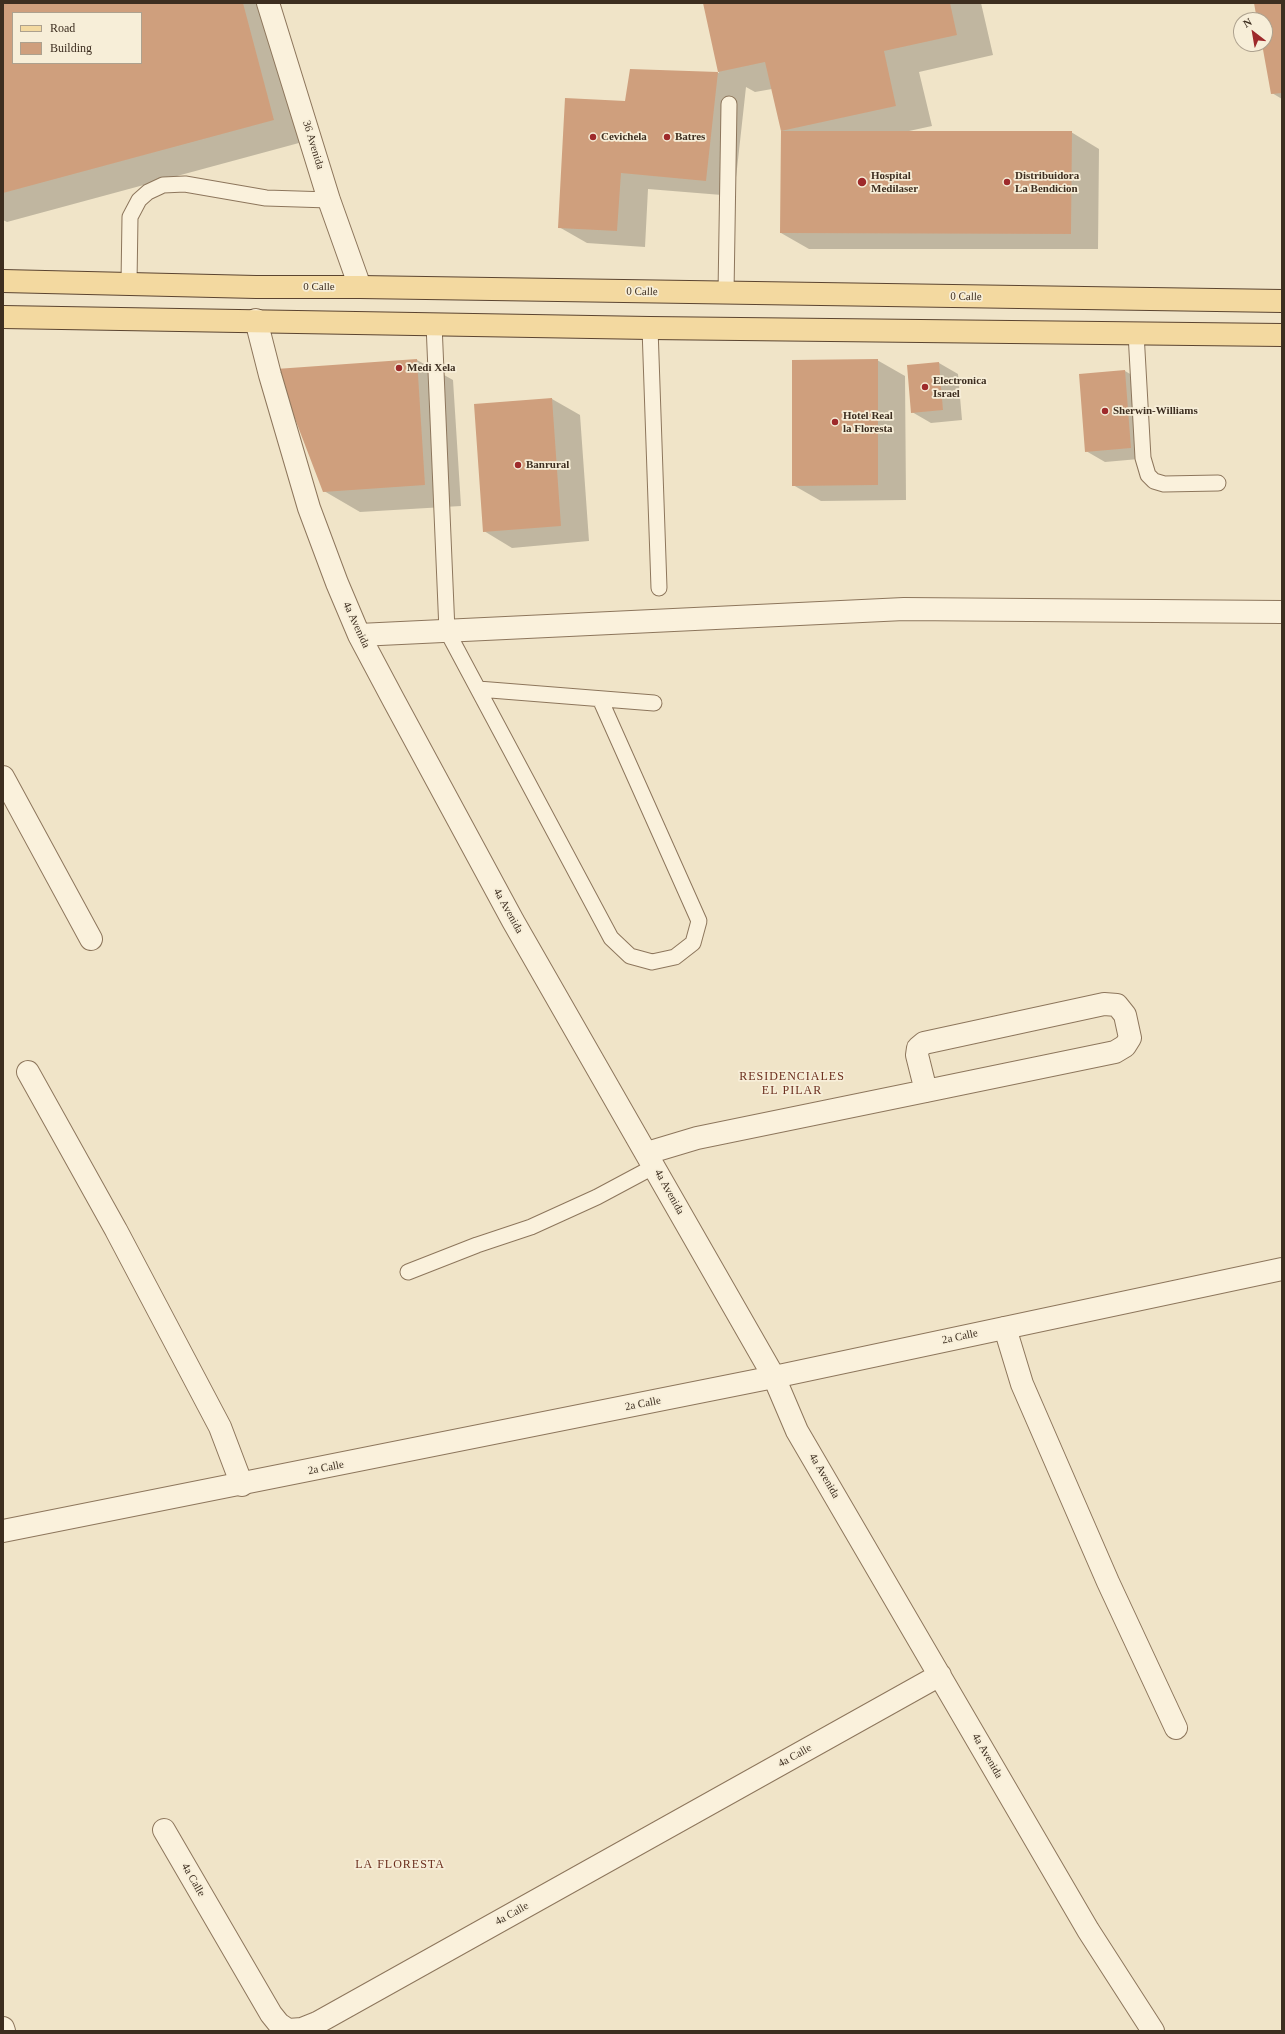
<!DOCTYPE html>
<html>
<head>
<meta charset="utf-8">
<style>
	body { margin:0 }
	#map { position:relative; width:1285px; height:2034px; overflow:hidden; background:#f0e4c8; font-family:"Times New Roman",serif }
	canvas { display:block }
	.frame { position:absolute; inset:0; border:4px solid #3d2e20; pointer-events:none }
	.legend { position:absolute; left:12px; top:12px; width:130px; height:52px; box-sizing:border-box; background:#f7eed8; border:1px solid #ada18e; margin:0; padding:5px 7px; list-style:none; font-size:12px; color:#3d2e20 }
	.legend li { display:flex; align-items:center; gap:8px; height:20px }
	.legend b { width:20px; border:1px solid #ada18e }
	.north { position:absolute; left:1233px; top:12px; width:40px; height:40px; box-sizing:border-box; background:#f7eed8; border:1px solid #ada18e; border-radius:50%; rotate:329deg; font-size:11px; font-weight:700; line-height:16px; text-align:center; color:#3d2e20 }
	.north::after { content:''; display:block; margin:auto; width:14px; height:18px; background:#9e2a2b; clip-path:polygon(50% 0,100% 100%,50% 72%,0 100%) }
</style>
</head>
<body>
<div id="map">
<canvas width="1285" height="2034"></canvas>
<div class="frame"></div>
<ul class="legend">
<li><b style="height:5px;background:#f3d9a0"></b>Road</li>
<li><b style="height:11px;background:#cf9f7d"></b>Building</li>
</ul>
<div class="north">N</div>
</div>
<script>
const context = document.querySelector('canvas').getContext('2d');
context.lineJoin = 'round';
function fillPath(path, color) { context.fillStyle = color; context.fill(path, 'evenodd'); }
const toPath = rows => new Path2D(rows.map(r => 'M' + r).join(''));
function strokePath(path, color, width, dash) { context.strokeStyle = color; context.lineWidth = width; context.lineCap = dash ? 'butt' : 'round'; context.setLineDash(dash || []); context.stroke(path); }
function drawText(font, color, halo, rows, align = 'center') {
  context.font = font + ' "Times New Roman",serif'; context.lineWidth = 3.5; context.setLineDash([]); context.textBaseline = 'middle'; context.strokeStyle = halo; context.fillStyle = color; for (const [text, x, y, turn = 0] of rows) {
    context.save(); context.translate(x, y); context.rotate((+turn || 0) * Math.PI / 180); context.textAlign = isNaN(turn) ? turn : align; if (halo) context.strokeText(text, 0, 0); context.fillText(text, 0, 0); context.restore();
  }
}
const shadow = toPath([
	[3,3,273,3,310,140,7,222,3,220],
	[13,13,141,13,141,63,13,63],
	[704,3,981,3,993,55,919,72,932,126,909,131,1071,132,1099,149,1098,249,809,249,781,233,782,130,772,89,755,92,746,87,734,196,648,189,645,247,587,243,559,227,626,102,631,70,719,73],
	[1255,3,1282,3,1282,99,1272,93,1263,44,1265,44,1265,20,1258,20],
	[417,360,453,380,461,506,360,512,324,491],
	[877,360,905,376,906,500,821,501,793,485],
	[939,363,958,374,962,420,931,423,912,412],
	[1125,371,1144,382,1150,458,1105,462,1086,451],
	[552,399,580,415,589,541,512,548,484,531,475,405]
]);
const building = toPath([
	[3,3,243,3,274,120,3,193],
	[13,13,141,13,141,63,13,63],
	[703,3,950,3,957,35,884,51,896,106,781,131,765,62,718,72],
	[1254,3,1282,3,1282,93,1271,94,1262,44,1265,44,1265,20,1257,20],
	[630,69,718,72,706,181,621,173,617,231,558,228,565,98,625,101],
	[781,131,1072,131,1071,234,780,233],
	[417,359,425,485,323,492,276,369],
	[878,359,878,485,792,486,792,360],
	[939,362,943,410,911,413,907,365],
	[1125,370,1131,448,1085,452,1079,374],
	[552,398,561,526,483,532,474,404]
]);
const service = toPath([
	[129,283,130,217,139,200,148,192,163,185,185,184,266,198,329,200],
	[726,293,729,104],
	[434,324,447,631,611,938,630,956,652,962,675,957,693,943,699,921,600,699],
	[650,328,659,588],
	[1136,333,1143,458,1148,475,1154,481,1164,484,1218,483],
	[478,689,654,703],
	[408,1272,477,1245,531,1227,597,1197,655,1166]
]);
const minor = toPath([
	[268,3,329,200,360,287],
	[256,320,270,375,309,508,337,583,359,635,393,699,513,921,774,1377,797,1431,1088,1930,1153,2031],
	[359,635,904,609,1282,612],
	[3,777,91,939],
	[28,1072,116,1230,220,1427,242,1485],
	[647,1153,697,1138,926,1091,1115,1052,1125,1046,1130,1038,1125,1015,1117,1005,1104,1004,924,1043,918,1048,917,1055,926,1091],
	[1005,1328,1022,1384,1108,1582,1176,1728],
	[164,1830,271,2014,279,2024,288,2030,302,2029,317,2023,940,1675],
	[3,2028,4,2031]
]);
const tertiary = toPath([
	[3,1531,774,1377,1282,1269]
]);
const primary = toPath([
	[3,281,256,287,360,287,1282,301],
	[3,317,650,328,1282,335]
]);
const markers = [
	[593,137,4,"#9e2a2b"],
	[667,137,4,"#9e2a2b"],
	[862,182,5,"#9e2a2b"],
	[1007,182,4,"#9e2a2b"],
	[399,368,4,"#9e2a2b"],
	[925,387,4,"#9e2a2b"],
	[1105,411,4,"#9e2a2b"],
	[835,422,4,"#9e2a2b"],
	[518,465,4,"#9e2a2b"]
];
const poiNames = [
	["Cevichela",601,137],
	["Batres",675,137],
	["Hospital",871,176],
	["Medilaser",871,189],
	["Distribuidora",1015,176],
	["La Bendicion",1015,189],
	["Medi Xela",407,368],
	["Electronica",933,381],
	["Israel",933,394],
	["Sherwin-Williams",1113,411],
	["Hotel Real",843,416],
	["la Floresta",843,429],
	["Banrural",526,465]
];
const streetNames = [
	["36 Avenida",313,145,73],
	["0 Calle",319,287],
	["0 Calle",642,292,1],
	["0 Calle",966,297,1],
	["4a Avenida",356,625,65],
	["4a Avenida",508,911,61],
	["4a Avenida",669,1192,61],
	["2a Calle",960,1337,-12],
	["2a Calle",643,1404,-11],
	["2a Calle",326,1468,-11],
	["4a Avenida",824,1476,60],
	["4a Calle",795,1756,-29],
	["4a Avenida",987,1756,60],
	["4a Calle",193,1880,60],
	["4a Calle",512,1914,-29]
];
const neighbourhoodNames = [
	["RESIDENCIALES",792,1077],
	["EL PILAR",792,1091],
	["LA FLORESTA",400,1865]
];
fillPath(shadow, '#0003');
fillPath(building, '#cf9f7d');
strokePath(service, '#8d765c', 17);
strokePath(minor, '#8d765c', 24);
strokePath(tertiary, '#8d765c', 24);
strokePath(primary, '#5b4430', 24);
strokePath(service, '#faf1dc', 15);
strokePath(minor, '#faf1dc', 22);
strokePath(tertiary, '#faf1dc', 22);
strokePath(primary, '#f3d9a0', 22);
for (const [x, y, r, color] of markers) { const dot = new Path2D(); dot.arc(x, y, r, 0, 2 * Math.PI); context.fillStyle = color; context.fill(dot); strokePath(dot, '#f7eed8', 1.5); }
drawText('bold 11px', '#3d2e20', '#f7eed8', poiNames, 'left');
drawText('11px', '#3d2e20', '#f7eed8', streetNames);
context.letterSpacing = '1px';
drawText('12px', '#6b2e1e', '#f7eed8', neighbourhoodNames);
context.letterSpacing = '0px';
</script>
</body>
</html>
